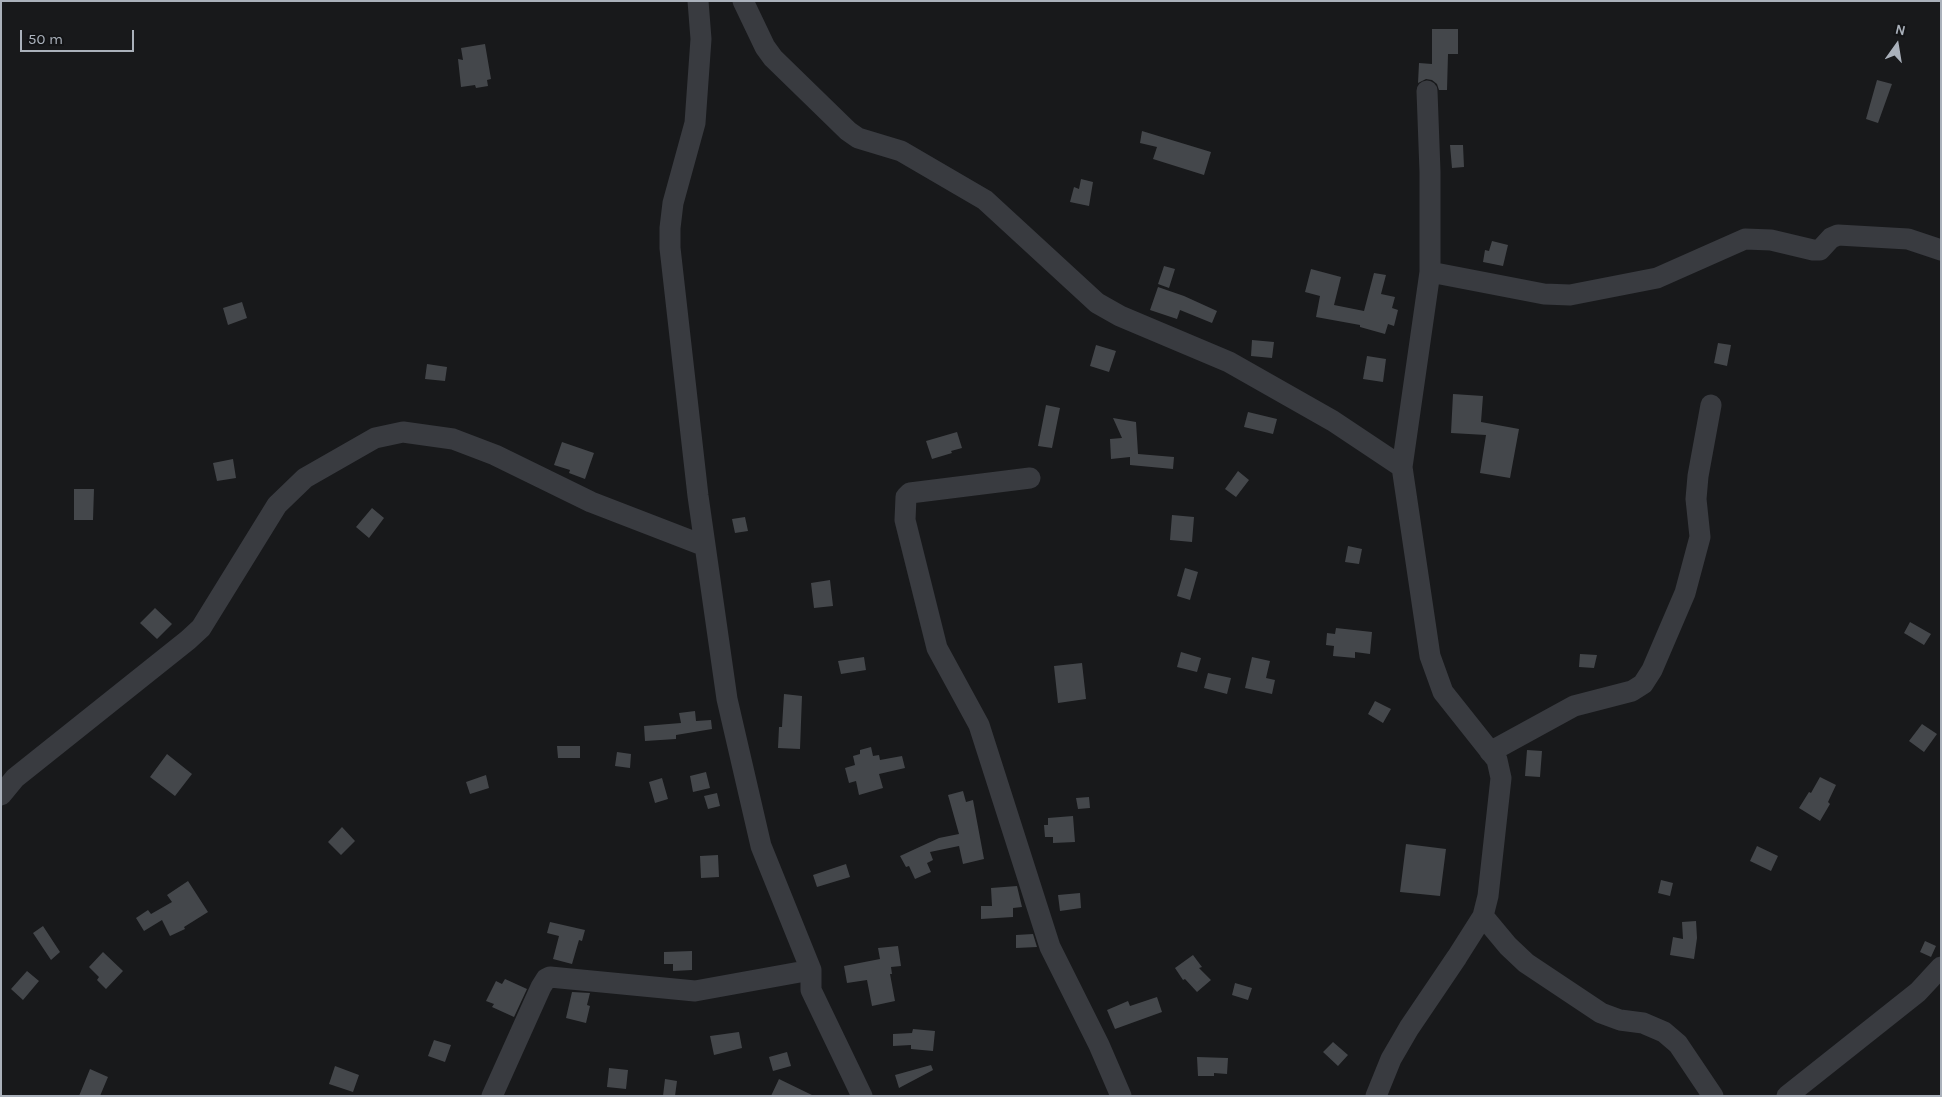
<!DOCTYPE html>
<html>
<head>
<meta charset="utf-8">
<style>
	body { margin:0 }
	#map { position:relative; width:1942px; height:1097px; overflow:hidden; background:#18191b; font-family:Karla,sans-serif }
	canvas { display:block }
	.frame { position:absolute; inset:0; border:2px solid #aab1bb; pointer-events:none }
	.north { position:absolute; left:1872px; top:20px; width:50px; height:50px; -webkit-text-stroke:4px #131416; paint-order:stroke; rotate:13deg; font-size:14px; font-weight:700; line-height:20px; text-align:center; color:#aab1bb }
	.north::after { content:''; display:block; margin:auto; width:18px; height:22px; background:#aab1bb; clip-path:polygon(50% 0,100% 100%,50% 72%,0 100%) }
	.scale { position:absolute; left:20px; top:30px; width:114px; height:22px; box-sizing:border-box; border:2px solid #aab1bb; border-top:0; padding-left:6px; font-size:15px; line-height:18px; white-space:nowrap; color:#aab1bb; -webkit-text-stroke:4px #131416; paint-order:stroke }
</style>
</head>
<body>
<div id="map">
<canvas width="1942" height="1097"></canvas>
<div class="frame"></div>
<div class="north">N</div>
<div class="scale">50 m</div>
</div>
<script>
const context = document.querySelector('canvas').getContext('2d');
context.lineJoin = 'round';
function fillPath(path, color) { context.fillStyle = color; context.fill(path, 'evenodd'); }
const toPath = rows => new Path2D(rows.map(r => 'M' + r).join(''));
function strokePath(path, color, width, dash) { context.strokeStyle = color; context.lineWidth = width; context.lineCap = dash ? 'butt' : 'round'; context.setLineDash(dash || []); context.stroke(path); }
const building = toPath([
	[1432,29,1458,29,1458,54,1448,54,1447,90,1439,90,1437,84,1432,80,1426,79,1418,83,1419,63,1432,64],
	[485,44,491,79,487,80,488,86,476,88,475,85,461,87,458,59,463,60,461,48],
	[1877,80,1892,84,1878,123,1866,119],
	[1142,131,1211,152,1204,175,1153,159,1157,147,1140,143],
	[1450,145,1463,145,1464,167,1452,168],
	[1081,179,1093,182,1089,206,1070,202,1074,187,1079,189],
	[1492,241,1508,245,1503,266,1483,262,1485,250,1489,251],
	[1164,266,1175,269,1169,288,1158,284],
	[1311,269,1341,277,1334,305,1364,311,1374,273,1386,275,1381,294,1395,297,1392,308,1398,310,1394,326,1388,324,1385,334,1360,327,1360,325,1316,317,1320,296,1305,292],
	[1158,287,1184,296,1217,311,1212,323,1180,310,1177,319,1150,310],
	[242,302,247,318,228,325,223,308],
	[1252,340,1274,342,1272,358,1251,356],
	[1718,343,1731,345,1727,366,1714,363],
	[1096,345,1116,351,1109,372,1090,366],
	[1367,356,1386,359,1383,382,1363,379],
	[427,364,447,367,445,381,425,379],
	[1453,394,1483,396,1481,422,1519,429,1510,478,1480,473,1486,435,1451,433],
	[1046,405,1060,408,1052,448,1038,446],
	[1248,412,1277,419,1273,434,1244,427],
	[1113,418,1136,422,1138,454,1174,457,1173,469,1130,465,1130,457,1111,459,1110,439,1122,438],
	[957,432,962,448,951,451,952,453,932,459,926,441],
	[562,442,594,453,585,479,569,473,570,470,554,465],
	[233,459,236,478,217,481,213,463],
	[1238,471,1249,480,1236,497,1225,489],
	[74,489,94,489,93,520,74,520],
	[372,508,384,518,369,538,356,527],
	[1172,515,1194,517,1192,542,1170,540],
	[745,517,748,531,735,533,732,519],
	[1348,546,1362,549,1359,564,1345,562],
	[1185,568,1198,572,1190,600,1177,596],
	[830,580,833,606,814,608,811,583],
	[155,608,172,624,157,639,140,623],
	[1910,622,1931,634,1924,645,1904,633],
	[1336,628,1372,632,1370,654,1355,652,1355,658,1333,656,1334,646,1326,645,1327,633,1335,634],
	[1181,652,1201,658,1197,672,1177,667],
	[1580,654,1597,655,1594,668,1579,667],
	[864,657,866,670,841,674,838,661],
	[1252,657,1270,661,1266,678,1275,680,1272,694,1245,688],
	[1082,663,1086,699,1058,703,1054,666],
	[1208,673,1231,678,1227,694,1204,688],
	[784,694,802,696,800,749,778,748,779,727,782,727],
	[1375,701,1391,709,1383,723,1368,714],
	[695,711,696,721,711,720,712,729,676,735,676,739,645,741,644,726,681,723,679,713],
	[1922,724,1937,734,1924,752,1909,741],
	[557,746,580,746,580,758,558,758],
	[871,747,873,756,879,755,880,760,902,756,905,768,879,774,883,788,859,795,856,781,849,783,845,768,855,765,853,756,860,754,860,750],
	[1527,750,1542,751,1540,777,1525,776],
	[617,752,631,754,630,768,615,766],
	[167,754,192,774,175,796,150,777],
	[706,772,710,788,693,792,690,776],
	[486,775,489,788,470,794,466,782],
	[1820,777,1836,785,1828,802,1830,804,1820,821,1799,808,1809,792,1811,793],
	[662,778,668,799,655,803,649,782],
	[963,791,966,802,973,800,984,859,963,864,959,846,930,852,933,860,927,863,931,872,915,879,909,866,906,867,900,856,939,838,959,834,948,795],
	[717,793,720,806,708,809,704,796],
	[1089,797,1090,808,1078,809,1076,798],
	[1073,816,1075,842,1053,843,1053,837,1045,837,1044,825,1048,825,1048,818],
	[342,827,355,841,341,855,328,842],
	[1406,844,1446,849,1440,896,1400,892],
	[1757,846,1778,856,1771,871,1750,861],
	[718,855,719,877,701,878,700,856],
	[846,864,850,877,817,887,813,875],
	[1661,880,1673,883,1670,896,1658,893],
	[188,881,208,912,184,927,185,929,170,936,162,920,144,931,136,918,148,910,151,914,172,902,167,895],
	[1017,886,1022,907,1013,908,1013,917,981,919,981,906,992,906,991,888],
	[1080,893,1081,908,1060,911,1058,895],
	[1696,921,1697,938,1694,959,1670,955,1673,937,1683,939,1682,922],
	[550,922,585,930,582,941,579,940,572,964,553,959,559,936,547,933],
	[43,926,60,952,51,960,33,933],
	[1033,934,1037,947,1016,948,1016,935],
	[1925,941,1936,946,1931,957,1920,952],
	[898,946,901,966,891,967,892,974,890,974,895,1001,872,1006,867,980,847,983,844,966,880,959,878,948],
	[692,951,692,970,673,971,673,964,664,964,664,952],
	[103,952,123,971,106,989,97,980,99,977,89,967],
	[1193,955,1202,967,1199,968,1211,980,1197,992,1185,979,1183,980,1175,968],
	[27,971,39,981,23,1000,11,989],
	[505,979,527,989,514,1017,492,1007,494,1004,486,1001,496,981,502,984],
	[1235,983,1252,988,1248,1000,1232,995],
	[572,992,590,993,587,1005,590,1006,586,1023,566,1018],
	[1157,997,1162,1012,1115,1029,1107,1010,1128,1001,1130,1006],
	[913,1029,935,1031,933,1051,911,1049,911,1045,893,1046,893,1034,912,1033],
	[739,1032,742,1048,714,1055,710,1036],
	[434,1040,451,1045,445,1062,428,1056],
	[1333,1042,1348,1055,1338,1066,1323,1052],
	[787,1052,791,1066,773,1071,769,1057],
	[1197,1057,1228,1058,1227,1074,1214,1073,1214,1076,1198,1076],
	[931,1065,933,1070,899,1088,895,1075],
	[335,1066,359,1075,353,1092,329,1084],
	[609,1068,628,1070,626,1089,607,1087],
	[90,1069,108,1077,100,1096,79,1096],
	[665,1079,677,1081,675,1096,663,1096],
	[779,1079,814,1096,771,1096]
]);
const minor = toPath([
	[698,1,701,39,695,123,673,203,670,228,670,248,698,496,727,699,761,846,811,970,811,990,862,1096],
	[743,1,765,47,773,58,848,131,858,138,901,151,985,200,1097,303,1120,316,1229,362,1333,421,1402,467],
	[1430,272,1544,294,1570,295,1657,278,1745,239,1771,240,1813,250,1820,250,1831,238,1838,235,1908,239,1941,250],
	[1030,478,910,493,906,497,905,520,937,648,979,725,1050,947,1099,1045,1121,1096],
	[1490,752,1574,706,1632,691,1643,684,1652,670,1685,593,1700,537,1696,499,1698,476,1711,405],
	[1,795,15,778,188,640,201,628,277,505,305,478,375,438,403,432,453,439,495,455,591,502,705,546],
	[1483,916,1508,946,1526,963,1601,1013,1620,1020,1643,1023,1664,1032,1678,1044,1713,1096],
	[492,1096,541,987,546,979,550,977,695,991,811,970],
	[1376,1096,1391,1059,1409,1028,1457,957,1483,916,1488,896,1501,778,1497,760,1443,692,1430,656,1402,467,1430,272,1430,172,1427,91],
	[1787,1096,1918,992,1941,967]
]);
fillPath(building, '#44474b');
strokePath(minor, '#393b40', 21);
</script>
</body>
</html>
